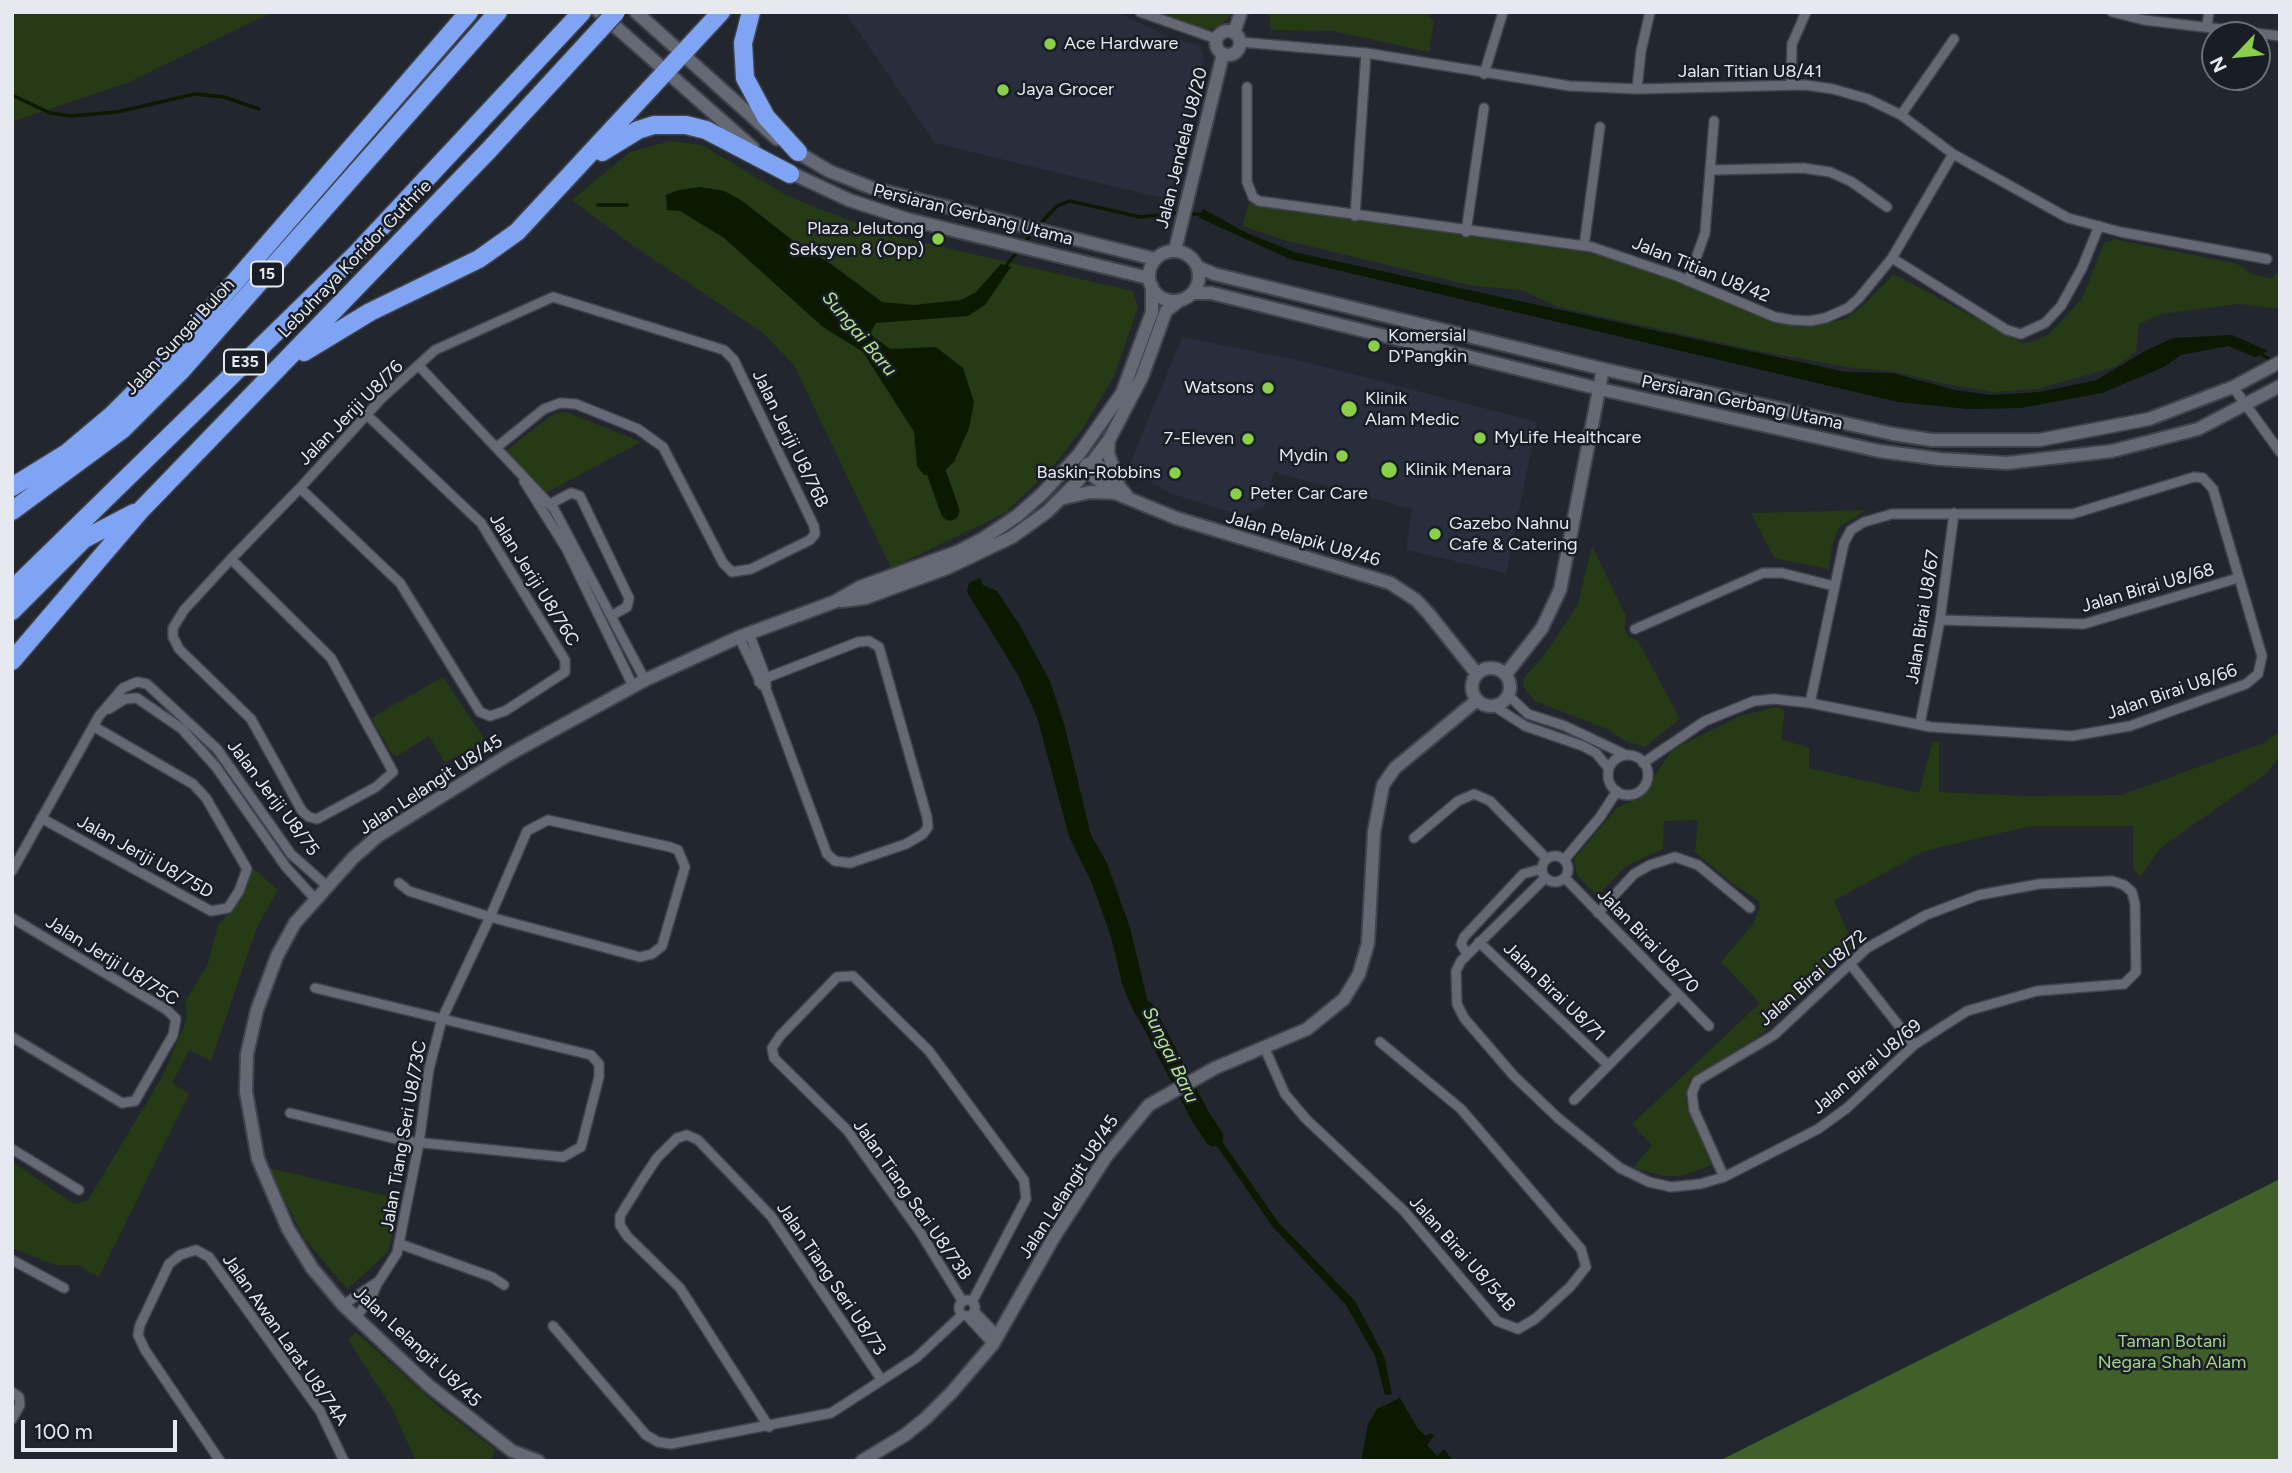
<!DOCTYPE html>
<html>
<head>
<meta charset="utf-8">
<style>
	body { margin:0 }
	#map { position:relative; width:2292px; height:1473px; overflow:hidden; background:#22272f; font-family:Figtree,sans-serif }
	canvas { display:block }
	.frame { position:absolute; inset:0; border:14px solid #e6e9ef; pointer-events:none }
	.north { position:absolute; left:2201px; top:21px; width:70px; height:70px; box-sizing:border-box; background:#191d25; border:2px solid #6b6f76; border-radius:50%; rotate:244deg; font-size:19px; font-weight:700; line-height:28px; text-align:center; color:#e6e9ef }
	.north::after { content:''; display:block; margin:auto; width:24px; height:32px; background:#89cf48; clip-path:polygon(50% 0,100% 100%,50% 72%,0 100%) }
	.scale { position:absolute; left:21px; top:1420px; width:156px; height:32px; box-sizing:border-box; border:4px solid #e6e9ef; border-top:0; padding-left:9px; font-size:21px; line-height:24px; white-space:nowrap; color:#e6e9ef; -webkit-text-stroke:5px #191d25; paint-order:stroke }
</style>
</head>
<body>
<div id="map">
<canvas width="2292" height="1473"></canvas>
<div class="frame"></div>
<div class="north">N</div>
<div class="scale">100 m</div>
</div>
<script>
const context = document.querySelector('canvas').getContext('2d');
context.lineJoin = 'round';
function fillPath(path, color) { context.fillStyle = color; context.fill(path, 'evenodd'); }
const toPath = rows => new Path2D(rows.map(r => 'M' + r).join(''));
function strokePath(path, color, width, dash) { context.strokeStyle = color; context.lineWidth = width; context.lineCap = dash ? 'butt' : 'round'; context.setLineDash(dash || []); context.stroke(path); }
function drawText(font, color, halo, rows, align = 'center') {
  context.font = font + ' Figtree,sans-serif'; context.lineWidth = 5; context.setLineDash([]); context.textBaseline = 'middle'; context.strokeStyle = halo; context.fillStyle = color; for (const [text, x, y, turn = 0] of rows) {
    context.save(); context.translate(x, y); context.rotate((+turn || 0) * Math.PI / 180); context.textAlign = isNaN(turn) ? turn : align; if (halo) context.strokeText(text, 0, 0); context.fillText(text, 0, 0); context.restore();
  }
}
const built = toPath([
	[845,12,1117,12,1171,38,1198,45,1204,57,1170,200,935,143],
	[1182,337,1302,361,1537,422,1506,573,1406,550,1412,509,1274,472,1265,506,1243,516,1169,493,1129,467]
]);
const green = toPath([
	[12,12,272,12,129,82,12,122],
	[1159,12,1233,12,1221,26,1206,30],
	[1269,12,1424,12,1434,21,1429,52,1333,31,1271,30],
	[670,141,702,145,787,196,878,232,1132,291,1138,307,1114,376,1083,428,1052,468,1005,513,891,568,794,365,763,333,634,246,572,200,630,152],
	[1249,203,1592,253,1625,261,1774,321,1809,327,1845,319,1865,304,1894,274,2022,343,2032,342,2048,335,2082,299,2104,243,2114,239,2237,264,2252,274,2271,279,2280,270,2280,309,2238,304,2161,314,2139,324,2136,352,2115,367,2037,389,1993,392,1941,383,1892,371,1853,368,1763,352,1558,307,1521,290,1473,286,1284,240,1242,226],
	[560,412,566,412,641,442,544,494,507,450,549,417],
	[1867,510,1839,527,1832,545,1829,569,1774,558,1751,513],
	[1592,546,1626,616,1624,629,1629,637,1638,641,1680,719,1645,747,1623,740,1612,731,1535,701,1524,688,1523,679,1545,654,1578,604],
	[443,677,485,740,445,763,429,736,397,756,392,754,371,718],
	[1776,707,1785,711,1781,739,1809,748,1809,768,1919,793,1933,741,1939,742,1939,792,2028,796,2122,795,2266,742,2280,731,2280,755,2267,773,2160,848,2140,877,2133,868,2133,826,2031,826,1924,851,1834,901,1854,946,1762,1034,1690,1079,1685,1102,1712,1165,1681,1176,1662,1176,1633,1168,1652,1145,1632,1124,1760,1003,1721,962,1753,924,1760,907,1759,901,1733,884,1695,852,1698,820,1664,821,1663,849,1626,866,1597,896,1577,875,1574,859,1616,809,1641,796,1673,749,1740,716],
	[253,868,278,890,257,927,211,1061,189,1050,172,1083,189,1094,99,1277,77,1265,55,1265,12,1248,12,1162,74,1204,88,1200,162,1077,184,1027,187,1016,185,1002,208,964,218,925,235,908],
	[269,1168,400,1199,388,1252,347,1289,304,1238],
	[356,1332,438,1406,496,1450,490,1461,416,1461,391,1406,348,1340]
]);
const forest = toPath([
	[2280,1179,2280,1461,1719,1461]
]);
const water = toPath([
	[700,187,724,191,741,200,796,243,831,264,882,302,914,305,961,300,976,292,1001,264,1011,267,985,305,968,316,876,323,870,334,890,349,936,347,963,368,974,402,969,428,954,462,943,472,924,475,917,466,914,432,863,352,823,327,724,238,680,211,667,210,666,195,679,190],
	[1203,209,1247,233,1294,252,1846,372,1892,373,1955,390,1991,395,2040,392,2097,380,2145,351,2173,338,2232,335,2268,351,2255,357,2228,346,2181,355,2164,367,2102,393,2021,408,1968,409,1898,402,1290,259,1199,218],
	[980,578,983,585,997,591,1019,624,1050,681,1064,724,1091,835,1107,863,1130,928,1149,1007,1159,1030,1152,1035,1135,1014,1123,987,1111,937,1093,886,1069,836,1037,717,1018,675,967,592,969,583],
	[1203,1114,1278,1222,1355,1301,1384,1356,1392,1394,1385,1395,1375,1356,1346,1305,1272,1226,1197,1117],
	[1400,1398,1418,1429,1426,1436,1430,1433,1434,1436,1427,1445,1437,1456,1444,1449,1453,1461,1361,1461,1368,1424,1377,1409]
]);
const stream = toPath([
	[12,95,50,113,71,116,117,112,195,94,224,97,259,109],
	[598,205,627,205],
	[1187,213,1204,215],
	[1038,226,1057,206,1070,201,1140,217,1179,213],
	[1005,267,1033,232],
	[2257,352,2275,362]
]);
const river = toPath([
	[928,449,950,511],
	[1145,1010,1200,1116,1214,1137]
]);
const street = toPath([
	[1140,12,1217,39],
	[2112,12,2144,20,2280,36],
	[2207,25,2209,12],
	[1240,42,1366,53,1570,86,1637,89,1805,85,1833,89,1868,99,1901,115,1953,154,2068,218,2121,232,2267,259],
	[1484,74,1503,12],
	[1791,85,1792,44,1806,12],
	[1247,87,1247,182,1253,197,1259,201,1592,247,1677,276,1775,317,1792,320,1810,321,1825,318,1848,308,1859,298,1892,258,1953,154],
	[1637,89,1641,51,1650,12],
	[1901,115,1954,39],
	[1711,170,1803,168,1830,172,1852,182,1887,207],
	[1355,216,1366,53],
	[1466,232,1484,108],
	[1584,246,1600,127],
	[1892,258,2007,330,2021,334,2045,323,2061,306,2082,268,2099,226],
	[1688,281,1705,233,1714,121],
	[419,366,554,509,645,680],
	[2233,387,2280,452],
	[524,481,566,548,633,686],
	[300,488,400,583,480,712,490,716,505,711,565,672,565,660,481,523,367,415],
	[550,504,571,493,580,496,629,598,627,607,611,616],
	[231,559,331,658,393,772,376,787,317,819,309,817,302,811,251,719,179,649,173,637,173,628,184,610,231,559,300,488,382,398,435,350,553,297,724,350,734,360,814,526,815,534,810,540,751,569,732,572,723,563,663,447,638,429,576,404,560,403,544,409,497,447],
	[1940,620,2084,624,2238,578],
	[1635,629,1763,573,1782,573,1834,586],
	[749,633,766,678,766,689,827,854,835,861,850,863,906,844,923,834,928,827,927,817,879,647,869,641,858,642,766,678,759,682],
	[739,637,762,685],
	[1508,695,1528,714,1565,726,1626,755],
	[1494,706,1525,726,1583,746,1596,753,1609,769],
	[109,709,125,699,137,698,182,729,216,767,286,867,316,900],
	[1920,724,1940,620,1954,513],
	'1608 775a20 20 0 1 1 40 0a20 20 0 1 1-40 0Z',
	[1643,763,1705,721,1754,701,1774,699,1810,703,1931,727,2072,736,2130,726,2246,684,2258,674,2262,656,2213,489,2203,478,2194,477,2072,514,1892,514,1864,522,1851,530,1844,543,1810,703],
	[41,818,211,911,228,908,239,891,247,869,206,798,193,784,93,726],
	[1414,838,1458,801,1474,794,1490,801,1547,859],
	'1542 869a13 13 0 1 1 26 0a13 13 0 1 1-26 0Z',
	[1564,860,1600,817,1617,791],
	[12,871,99,716,123,688,137,682,147,684,217,749,291,854,328,887],
	[1545,878,1461,961,1456,971,1457,1004,1464,1018,1514,1076,1558,1118,1620,1168,1649,1182,1671,1187,1700,1184,1724,1177,1818,1129,1847,1108,1914,1045,1967,1011,2037,991,2124,984,2136,972,2135,904,2132,892,2124,885,2112,881,2039,884,1979,895,1926,915,1867,948,1774,1035,1697,1081,1692,1093,1694,1110,1724,1177],
	[1565,878,1709,1026],
	[1598,913,1634,874,1650,865,1675,857,1698,865,1750,908],
	[12,918,167,1010,176,1019,173,1035,135,1101,122,1103,12,1037],
	[1479,942,1608,1065],
	[1467,954,1461,944,1464,937,1523,874,1541,869],
	[1851,965,1914,1045],
	[1265,1049,1285,1094,1306,1119,1404,1211,1497,1321,1518,1329,1535,1319,1570,1287,1586,1267,1581,1249,1461,1109,1380,1042],
	[1574,1100,1677,996],
	[290,1113,404,1141,563,1157,581,1147,599,1077,599,1064,591,1055,315,988],
	[12,1149,79,1190],
	[400,1244,492,1277,504,1285],
	[12,1260,64,1288],
	'959 1308a8 8 0 1 1 16 0a8 8 0 1 1-16 0Z',
	[963,1302,920,1232,847,1130,774,1058,772,1048,780,1036,837,977,853,976,929,1051,1024,1180,1026,1199,972,1302],
	[343,1305,379,1281,397,1253,419,1143,429,1069,442,1019,490,917,527,831,548,820,670,847,678,850,685,867,662,946,652,954,640,957,490,917,409,891,399,883],
	[974,1311,998,1336],
	[967,1316,993,1344],
	[355,1318,371,1298,378,1282],
	[553,1326,646,1435,658,1442,671,1444,831,1413,916,1358,962,1315],
	[12,1392,19,1397,20,1405,12,1419],
	[769,1427,680,1288,627,1236,620,1225,620,1216,641,1182,657,1158,677,1138,687,1135,698,1140,771,1216,881,1379],
	[220,1461,145,1350,138,1335,140,1325,169,1264,180,1255,196,1250,209,1257,320,1411,344,1461]
]);
const secondary = toPath([
	[599,12,753,148],
	[636,12,777,139],
	'1216 43a12 12 0 1 1 24 0a12 12 0 1 1-24 0Z',
	[1234,33,1241,12],
	[792,149,829,171,872,188,1155,259],
	[785,170,849,200,907,219,1149,278],
	[1175,250,1223,54],
	'1149 276a25 25 0 1 1 50 0a25 25 0 1 1-50 0Z',
	[1198,267,1214,274,1603,369,1893,434,1932,440,2039,440,2149,419,2233,387,2280,362],
	[1193,293,1211,293,1600,389,1879,451,1940,459,2007,463,2112,451,2198,429,2280,386],
	[1109,440,1108,453,1118,480],
	[1087,464,1094,462,1109,474,1127,496],
	[1086,465,1087,471,1115,493,1176,518,1390,583,1416,600,1429,614,1477,674],
	[1064,498,1090,492,1115,493],
	[841,601,865,598,947,568,1012,537,1047,512,1077,482,1109,440,1142,377,1166,311,1179,301],
	'1472 687a19 19 0 1 1 38 0a19 19 0 1 1-38 0Z',
	[1506,674,1542,628,1560,590,1603,369],
	[538,1461,512,1451,428,1385,343,1305,312,1268,288,1229,258,1159,246,1092,247,1054,257,1010,277,956,295,923,353,858,378,836,508,755,645,680,739,637,834,602,860,587,957,552,984,538,1017,516,1043,493,1079,454,1122,393,1152,312,1152,286],
	[862,1461,905,1435,926,1418,952,1392,993,1344,1054,1237,1106,1157,1149,1105,1215,1068,1307,1029,1344,999,1359,974,1368,943,1374,832,1383,785,1395,768,1477,700]
]);
const highway = toPath([
	[751,12,743,43,745,78,766,117,798,152],
	[602,152,638,130,654,125,686,125,706,130,790,174],
	[304,352,370,312,479,259,517,232,721,12],
	[12,487,67,453,111,416,169,358,469,12],
	[12,511,123,429,180,372,498,12],
	[12,590,357,253,582,12],
	[12,611,84,539,134,513],
	[12,661,141,510,489,150]
]);
const highwayBridge = toPath([
	[489,150,616,12]
]);
const markers = [
	[1050,44,7,"#89cf48"],
	[1003,90,7,"#89cf48"],
	[938,239,7,"#89cf48"],
	[1374,346,7,"#89cf48"],
	[1268,388,7,"#89cf48"],
	[1349,409,9,"#89cf48"],
	[1480,438,7,"#89cf48"],
	[1248,439,7,"#89cf48"],
	[1342,456,7,"#89cf48"],
	[1389,470,9,"#89cf48"],
	[1175,473,7,"#89cf48"],
	[1236,494,7,"#89cf48"],
	[1435,534,7,"#89cf48"]
];
const shields = [
	[267,274,32],
	[245,362,42]
];
const shieldNames = [
	["15",267,274],
	["E35",245,362]
];
const poiNames = [
	["Ace Hardware",1064,44],
	["Jaya Grocer",1017,90],
	["Plaza Jelutong",924,229,"right"],
	["Seksyen 8 (Opp)",924,250,"right"],
	["Komersial",1388,336],
	["D'Pangkin",1388,357],
	["Watsons",1254,388,"right"],
	["Klinik",1365,399],
	["Alam Medic",1365,420],
	["MyLife Healthcare",1494,438],
	["7-Eleven",1234,439,"right"],
	["Mydin",1328,456,"right"],
	["Klinik Menara",1405,470],
	["Baskin-Robbins",1161,473,"right"],
	["Peter Car Care",1250,494],
	["Gazebo Nahnu",1449,524],
	["Cafe & Catering",1449,545]
];
const streetNames = [
	["Jalan Titian U8/41",1750,72],
	["Jalan Jendela U8/20",1182,148,-76],
	["Persiaran Gerbang Utama",973,215,14],
	["Lebuhraya Koridor Guthrie",355,259,-46],
	["Jalan Titian U8/42",1701,270,22],
	["Jalan Sungai Buloh",180,337,-47],
	["Persiaran Gerbang Utama",1742,403,12],
	["Jalan Jeriji U8/76",351,413,-45],
	["Jalan Jeriji U8/76B",790,439,64],
	["Jalan Pelapik U8/46",1303,539,16],
	["Jalan Jeriji U8/76C",534,580,58],
	["Jalan Birai U8/68",2148,588,-16],
	["Jalan Birai U8/67",1923,617,-81],
	["Jalan Birai U8/66",2172,692,-19],
	["Jalan Lelangit U8/45",431,785,-33],
	["Jalan Jeriji U8/75",273,798,53],
	["Jalan Jeriji U8/75D",145,857,29],
	["Jalan Birai U8/70",1648,941,46],
	["Jalan Jeriji U8/75C",112,961,32],
	["Jalan Birai U8/72",1813,978,-41],
	["Jalan Birai U8/71",1554,992,44],
	["Jalan Birai U8/69",1867,1067,-40],
	["Jalan Tiang Seri U8/73C",404,1136,-80],
	["Jalan Lelangit U8/45",1069,1187,-57],
	["Jalan Tiang Seri U8/73B",912,1200,55],
	["Jalan Birai U8/54B",1462,1254,48],
	["Jalan Tiang Seri U8/73",831,1279,56],
	["Jalan Awan Larat U8/74A",285,1340,55],
	["Jalan Lelangit U8/45",417,1347,43]
];
const parkNames = [
	["Taman Botani",2172,1342],
	["Negara Shah Alam",2172,1363]
];
const waterNames = [
	["Sungai Baru",859,334,50],
	["Sungai Baru",1170,1055,64]
];
fillPath(built, '#282e3c');
fillPath(green, '#263a15');
fillPath(forest, '#415f29');
fillPath(water, '#0b1901');
strokePath(stream, '#0b1901', 3.5);
strokePath(river, '#0b1901', 19);
strokePath(street, '#40434b', 12);
strokePath(secondary, '#40434b', 16);
strokePath(highway, '#40434b', 21);
strokePath(street, '#646973', 9);
strokePath(secondary, '#646973', 12);
strokePath(highway, '#7fa4f3', 18);
strokePath(highwayBridge, '#40434b', 21, []);
strokePath(highwayBridge, '#7fa4f3', 18);
for (const [x, y, r, color] of markers) { const dot = new Path2D(); dot.arc(x, y, r, 0, 2 * Math.PI); context.fillStyle = color; context.fill(dot); strokePath(dot, '#191d25', 2.5); }
for (const [x, y, w] of shields) { const box = new Path2D(); box.roundRect(x - w / 2, y - 12.5, w, 25, 5); context.fillStyle = '#191d25'; context.fill(box); strokePath(box, '#e6e9ef', 2); }
drawText('bold 16px', '#e6e9ef', null, shieldNames);
drawText('18px', '#e6e9ef', '#191d25', poiNames, 'left');
drawText('18px', '#e6e9ef', '#191d25', streetNames);
drawText('18px', '#a7d585', '#191d25', parkNames);
drawText('italic 19px', '#b5e392', '#191d25', waterNames);
</script>
</body>
</html>
